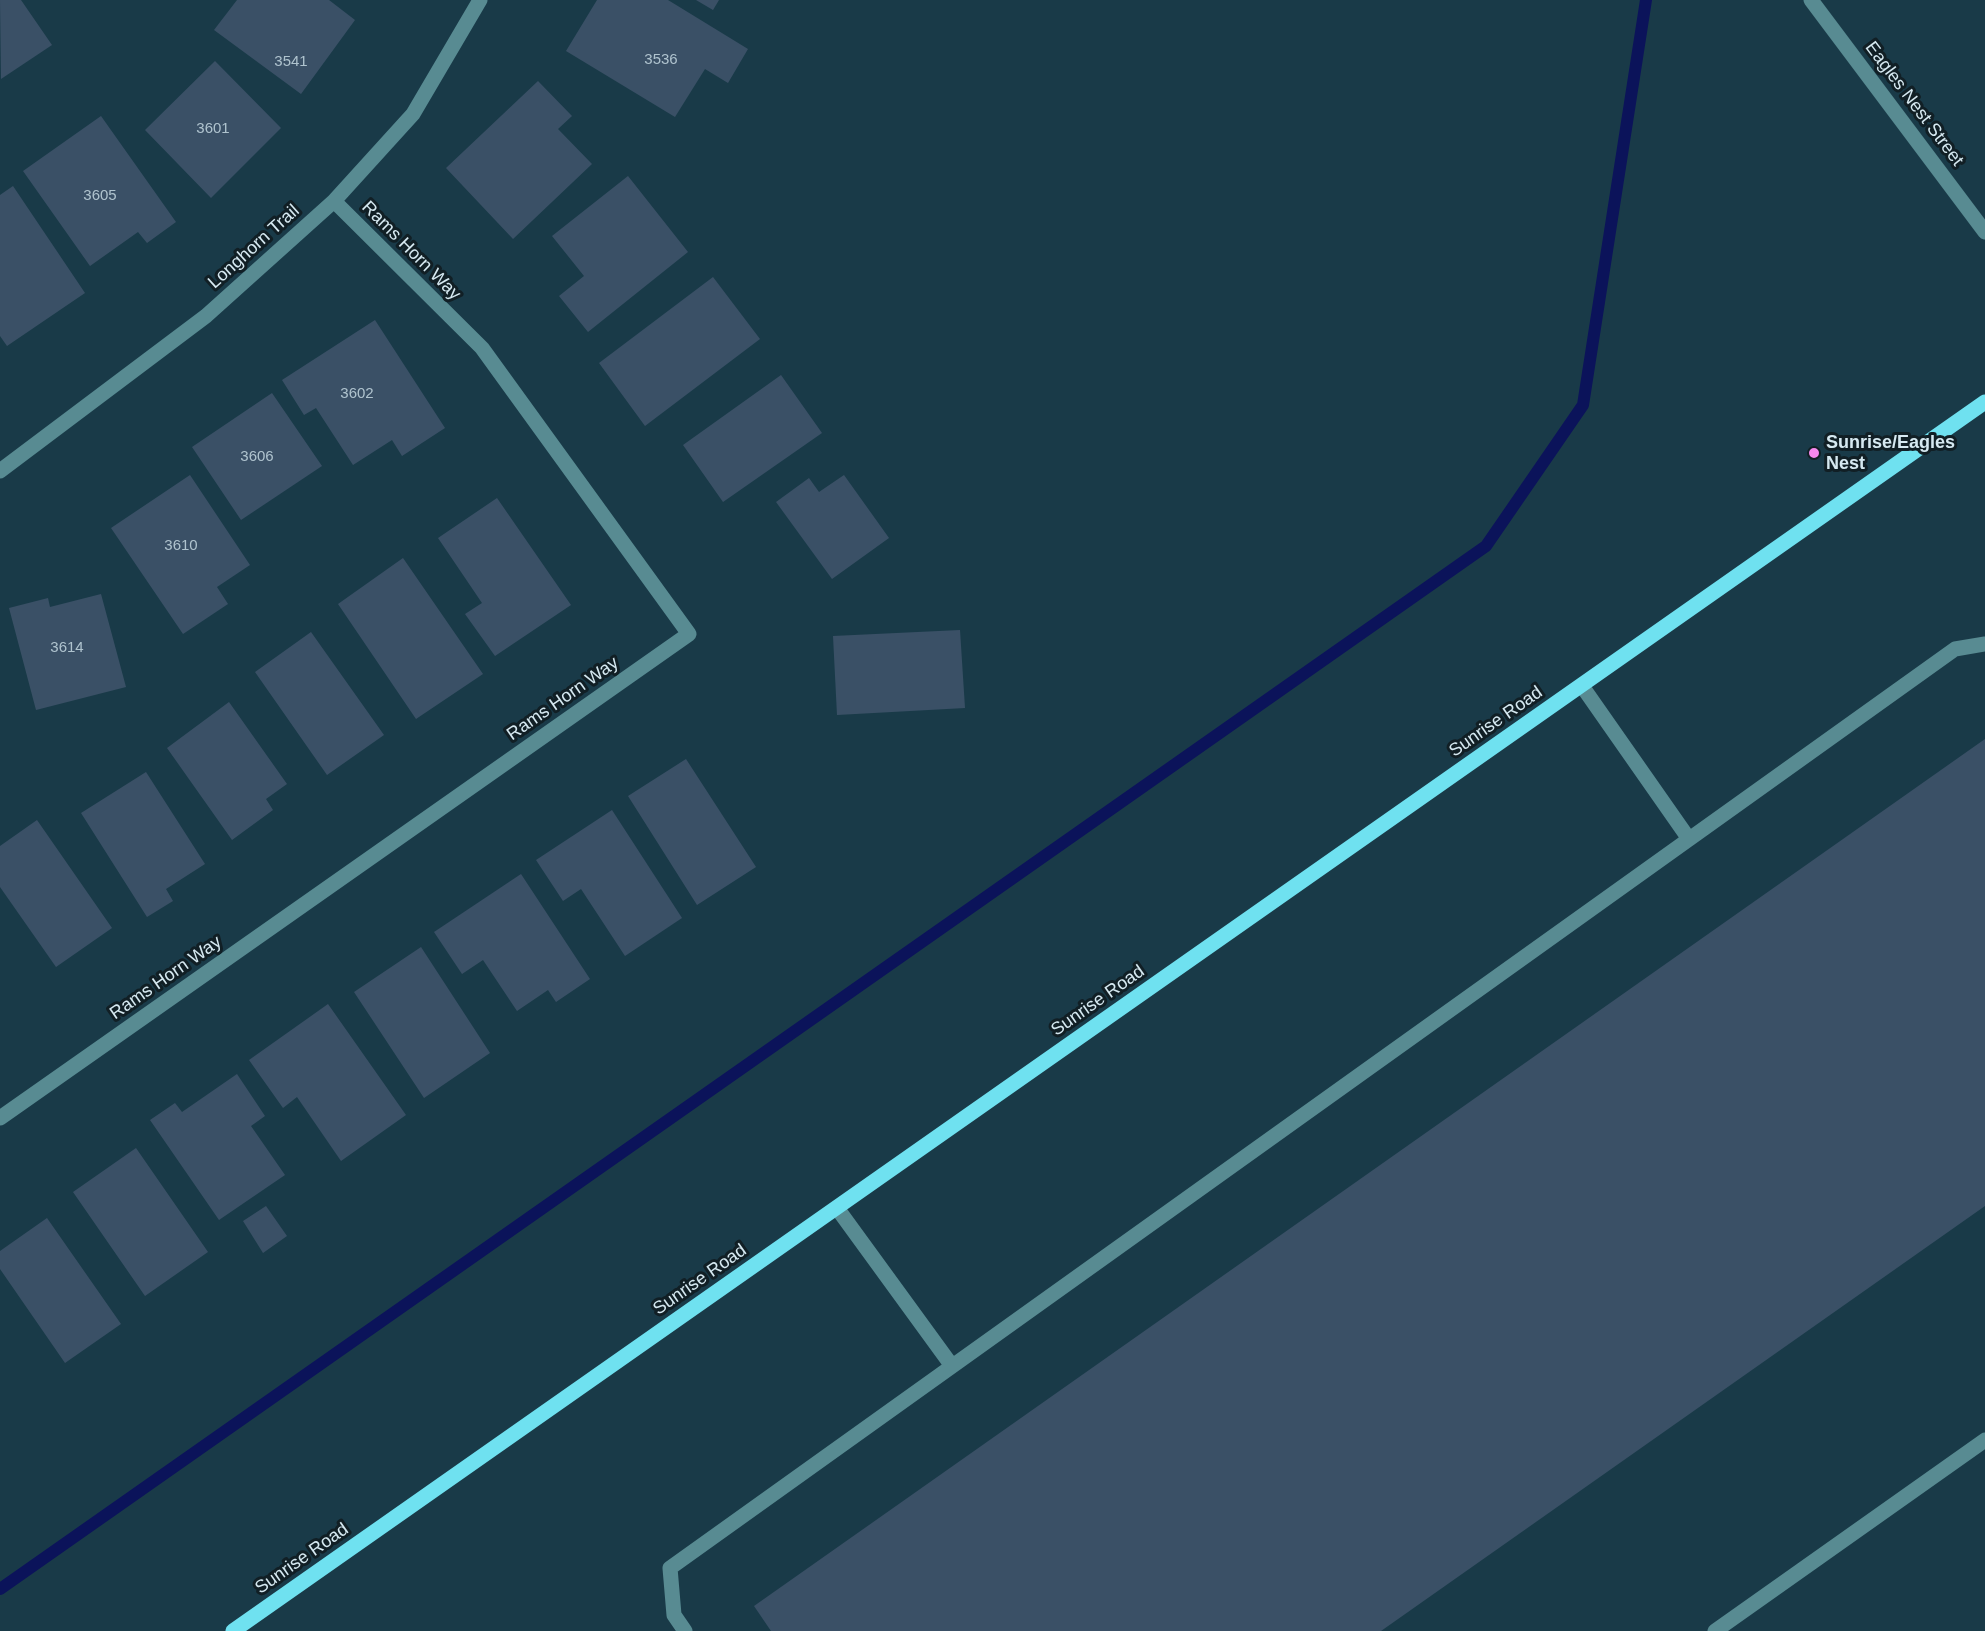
<!DOCTYPE html>
<html>
<head>
<meta charset="utf-8">
<style>
	body { margin:0 }
	canvas { display:block; background:#193a48 }
</style>
</head>
<body>
<canvas width="1985" height="1631"></canvas>
<script>
const context = document.querySelector('canvas').getContext('2d');
context.lineJoin = 'round';
const toPath = rows => new Path2D(rows.map(r => 'M' + r).join(''));
function strokePath(path, color, width, dash) { context.strokeStyle = color; context.lineWidth = width; context.lineCap = dash ? 'butt' : 'round'; context.setLineDash(dash || []); context.stroke(path); }
function fillPath(path, color) { context.fillStyle = color; context.fill(path, 'evenodd'); }
function drawText(font, color, halo, rows, align = 'center') {
  context.font = font + ' Helvetica,sans-serif'; context.lineWidth = 6; context.setLineDash([]); context.textBaseline = 'middle'; context.strokeStyle = halo; context.fillStyle = color; for (const [text, x, y, turn = 0] of rows) {
    context.save(); context.translate(x, y); context.rotate((+turn || 0) * Math.PI / 180); context.textAlign = isNaN(turn) ? turn : align; if (halo) context.strokeText(text, 0, 0); context.fillText(text, 0, 0); context.restore();
  }
}
const stream = toPath([
	[0,1589,1486,546,1583,405,1646,0]
]);
const building = toPath([
	[0,0,21,0,52,45,1,79],
	[237,0,329,0,355,20,301,94,214,30],
	[597,0,668,0,748,49,728,83,705,69,675,117,566,51],
	[696,0,719,0,713,10],
	[215,61,281,128,211,198,145,130],
	[538,81,572,116,558,129,592,164,513,239,446,168],
	[101,116,176,222,147,243,138,232,90,266,23,171],
	[628,176,688,252,588,332,559,296,584,276,552,236],
	[13,186,85,293,7,346,0,336,0,195],
	[713,277,760,339,645,426,599,363],
	[375,320,445,428,402,456,392,440,353,465,316,408,304,415,282,380],
	[781,375,822,433,723,502,683,445],
	[272,393,322,466,241,520,192,447],
	[190,475,250,565,217,587,228,604,183,634,111,528],
	[844,475,889,538,832,579,776,502,809,478,819,492],
	[497,498,571,605,495,656,465,614,482,603,438,538],
	[403,558,483,674,416,719,338,604],
	[101,594,126,687,36,710,9,608,48,598,50,607],
	[960,630,965,708,837,715,833,636],
	[311,632,384,735,327,775,255,672],
	[229,702,287,784,266,799,273,810,232,840,167,748],
	[1985,739,1985,1206,1381,1631,771,1631,754,1606],
	[686,759,756,867,697,905,628,796],
	[146,772,205,864,166,889,173,901,147,917,81,813],
	[612,810,682,918,625,956,581,889,563,901,536,860],
	[37,820,112,928,56,967,0,887,0,846],
	[521,874,590,979,556,1002,548,990,517,1011,483,960,462,974,434,932],
	[421,947,490,1053,424,1098,354,992],
	[328,1004,406,1115,341,1161,297,1097,283,1108,249,1060],
	[237,1074,265,1116,251,1126,285,1175,219,1220,150,1120,175,1103,182,1112],
	[136,1148,208,1252,145,1296,73,1192],
	[266,1206,287,1236,263,1253,243,1221],
	[47,1218,121,1324,65,1363,0,1269,0,1251]
]);
const minor = toPath([
	[1811,0,1985,232],
	[0,471,206,316,334,201,413,114,480,0],
	[1582,686,1689,839],
	[0,1118,689,634,482,348,334,201],
	[837,1208,952,1366],
	[685,1631,674,1615,670,1568,1955,649,1985,644],
	[1715,1631,1985,1440]
]);
const major = toPath([
	[233,1631,1985,402]
]);
const markers = [
	[1814,453,6,"#f688ed"]
];
const numberNames = [
	["3536",661,60],
	["3541",291,62],
	["3601",213,129],
	["3605",100,196],
	["3602",357,394],
	["3606",257,457],
	["3610",181,546],
	["3614",67,648]
];
const streetNames = [
	["Eagles Nest Street",1914,104,53],
	["Longhorn Trail",254,247,-42],
	["Rams Horn Way",411,251,45],
	["Rams Horn Way",563,699,-35],
	["Sunrise Road",1496,722,-35],
	["Rams Horn Way",166,978,-35],
	["Sunrise Road",1098,1001,-35],
	["Sunrise Road",700,1280,-35],
	["Sunrise Road",302,1559,-35]
];
const poiNames = [
	["Sunrise/Eagles",1826,443],
	["Nest",1826,464]
];
strokePath(stream, '#0b135a', 12);
fillPath(building, '#3a5066');
strokePath(minor, '#588b92', 15);
strokePath(major, '#6fe1f0', 15);
for (const [x, y, r, color] of markers) { const dot = new Path2D(); dot.arc(x, y, r, 0, 2 * Math.PI); context.fillStyle = color; context.fill(dot); strokePath(dot, '#111f25', 2); }
drawText('15px', '#afc3ce', null, numberNames);
drawText('18px', '#d6e9f1', '#111f25', streetNames);
drawText('bold 18px', '#d6e9f1', '#111f25', poiNames, 'left');
</script>
</body>
</html>
